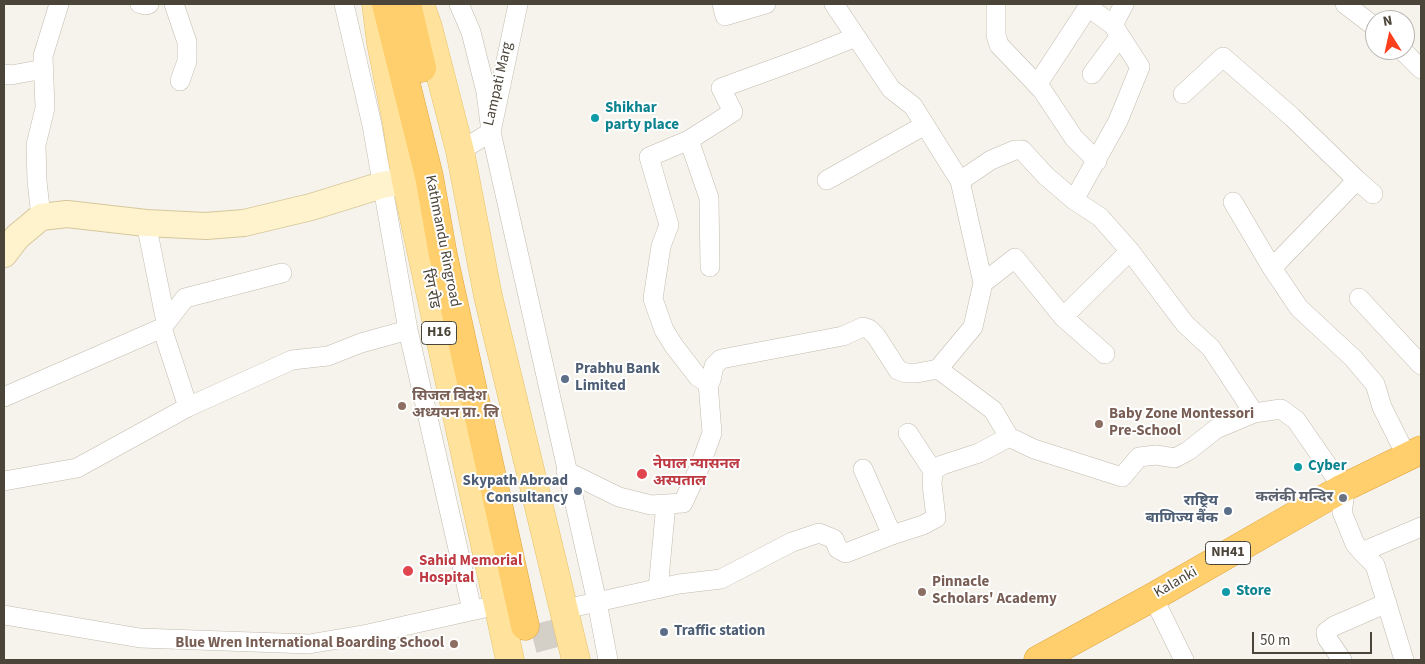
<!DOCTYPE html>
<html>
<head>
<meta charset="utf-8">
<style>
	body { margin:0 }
	#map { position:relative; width:1425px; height:664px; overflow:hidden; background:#f6f3ec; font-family:"Source Sans 3",sans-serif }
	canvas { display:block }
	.frame { position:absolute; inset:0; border:5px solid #4b4439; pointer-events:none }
	.north { position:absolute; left:1365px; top:10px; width:50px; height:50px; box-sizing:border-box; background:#fff; border:1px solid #b7b4b0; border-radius:50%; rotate:350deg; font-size:14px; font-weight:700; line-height:20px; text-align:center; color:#4b4439 }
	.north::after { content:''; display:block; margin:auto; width:18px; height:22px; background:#fc3f1d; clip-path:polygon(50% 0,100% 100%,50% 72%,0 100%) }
	.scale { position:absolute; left:1252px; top:632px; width:120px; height:22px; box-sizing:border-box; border:2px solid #4b4439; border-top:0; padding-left:6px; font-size:15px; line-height:18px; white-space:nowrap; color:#4b4439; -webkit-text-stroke:4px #fff; paint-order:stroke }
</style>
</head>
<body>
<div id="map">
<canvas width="1425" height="664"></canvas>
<div class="frame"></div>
<div class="north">N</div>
<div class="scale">50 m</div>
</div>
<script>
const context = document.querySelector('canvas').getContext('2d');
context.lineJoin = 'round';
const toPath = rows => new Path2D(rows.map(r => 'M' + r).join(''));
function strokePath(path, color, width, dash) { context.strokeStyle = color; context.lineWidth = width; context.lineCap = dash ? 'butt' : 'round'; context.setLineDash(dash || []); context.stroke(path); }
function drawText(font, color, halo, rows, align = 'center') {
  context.font = font + ' "Source Sans 3","Noto Sans Devanagari",sans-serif'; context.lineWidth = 4; context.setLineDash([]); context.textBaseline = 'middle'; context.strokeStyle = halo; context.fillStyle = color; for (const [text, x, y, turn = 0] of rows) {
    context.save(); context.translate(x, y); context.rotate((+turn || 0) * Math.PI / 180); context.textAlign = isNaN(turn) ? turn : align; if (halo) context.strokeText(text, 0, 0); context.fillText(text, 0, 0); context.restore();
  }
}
const highwayTunnel = toPath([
	[543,622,553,660]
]);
const street = toPath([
	[140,4,146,5,149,4],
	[174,4,187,42,187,61,180,81],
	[344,4,372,125,408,330,472,610],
	[459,4,471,32,486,92,491,132,597,602,608,660],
	[722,4,725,16,766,4],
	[996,4,996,35,999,45,1042,90,1074,138,1097,161],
	[1345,4,1375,27],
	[1402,50,1421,69],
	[4,74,11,75,44,69],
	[1092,74,1120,36],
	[1037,85,1088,7,1113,25],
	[1183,94,1223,57,1292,117,1357,180,1373,194],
	[689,140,709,198,710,267],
	[460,151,491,132,518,4],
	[827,180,925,125],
	[960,181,991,160,1015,150,1022,150,1046,176,1074,200,1100,217,1130,251,1185,324,1211,348,1254,413],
	[1074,200,1118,121,1140,67,1113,25,1124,4],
	[1233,202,1272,268,1299,308,1353,358,1375,384,1382,407,1407,457],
	[41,217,37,181,36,145,45,108,43,56,59,4],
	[146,223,166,322],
	[1272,268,1357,180],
	[983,283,1015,258,1063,317,1130,251],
	[1359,298,1421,365],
	[1063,317,1105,354],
	[162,328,188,407],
	[938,369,993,410,1009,437,1034,449,1122,477,1139,457,1156,455,1175,458,1188,451,1216,429,1254,413,1281,409,1296,420,1343,488,1344,500,1342,512,1355,544,1362,552,1421,527],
	[708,383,698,377,674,346,664,330,653,299,661,246,669,225,649,157,689,140,733,112,721,88,806,57,856,37],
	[4,397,162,328,185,298,282,273],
	[908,433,933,471],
	[863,469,892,535],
	[566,471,619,497,651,505,683,503,700,466,712,433,708,383,711,380,714,366,721,359,843,336,863,327,869,329,876,336,898,370,906,373,917,373,938,369,973,327,983,283,960,181,913,106,891,89,834,4],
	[4,481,77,468,188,407,292,360,328,356,361,343,408,330],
	[1362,552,1375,565,1404,660],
	[658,589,666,504],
	[1153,597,1184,660],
	[565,609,679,584,721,579,792,542,819,533,834,539,838,549,846,553,892,535,923,525,936,518,932,484,933,471,942,465,979,453,1009,437],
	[4,615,140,638,309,644,368,634,484,608],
	[1342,660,1327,638,1326,632,1334,626,1387,603]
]);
const secondary = toPath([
	[4,254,17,237,41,217,67,214,146,223,206,226,244,223,311,207,382,185,406,181]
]);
const primary = toPath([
	[376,4,381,43,396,118,406,181,510,660],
	[420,4,428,27,460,151,488,296,576,660]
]);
const highway = toPath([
	[386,4,429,176,443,255,525,626],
	[407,4,422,68],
	[1038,660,1153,597,1343,488,1421,450]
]);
const markers = [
	[595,118,5,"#0f9aa8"],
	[565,379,5,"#5c6f8a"],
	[402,406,5,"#8d6e63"],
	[1099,424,5,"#8d6e63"],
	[1298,467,5,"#0f9aa8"],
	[642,474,6,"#e0444e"],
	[578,491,5,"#5c6f8a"],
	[1343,498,5,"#6b7280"],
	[1228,511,5,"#5c6f8a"],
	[408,571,6,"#e0444e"],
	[922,592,5,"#8d6e63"],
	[1226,592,5,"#0f9aa8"],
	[664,632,5,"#5c6f8a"],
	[454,644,5,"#8d6e63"]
];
const shields = [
	[439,333,35],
	[1228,553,45]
];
const shieldNames = [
	["H16",439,333],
	["NH41",1228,553]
];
const streetNames = [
	["Lampati Marg",499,84,-77],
	["Kathmandu Ringroad",442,241,79],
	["रिंग रोड",430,289,78],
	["Kalanki",1176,583,-30]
];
const cultureNames = [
	["Shikhar",605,109],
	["party place",605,126],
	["Cyber",1308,467],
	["Store",1236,592]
];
const serviceNames = [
	["Prabhu Bank",575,370],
	["Limited",575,387],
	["Skypath Abroad",568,482,"right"],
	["Consultancy",568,499,"right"],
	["राष्ट्रिय",1218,502,"right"],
	["बाणिज्य बैंक",1218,519,"right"],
	["Traffic station",674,632]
];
const educationNames = [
	["सिजल विदेश",412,397],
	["अध्ययन प्रा. लि",412,414],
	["Baby Zone Montessori",1109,415],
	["Pre-School",1109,432],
	["Pinnacle",932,583],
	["Scholars' Academy",932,600],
	["Blue Wren International Boarding School",444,644,"right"]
];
const healthNames = [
	["नेपाल न्यासनल",653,465],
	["अस्पताल",653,482],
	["Sahid Memorial",419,562],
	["Hospital",419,579]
];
const worshipNames = [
	["कलंकी मन्दिर",1333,498]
];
strokePath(highwayTunnel, '#d4d0c8', 28, [28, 14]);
strokePath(street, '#c2bbae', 20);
strokePath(secondary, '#d6c79b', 28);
strokePath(primary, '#e6c16a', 29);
strokePath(highway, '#e0a43c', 29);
strokePath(street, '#fff', 19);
strokePath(secondary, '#fff3cd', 26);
strokePath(primary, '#ffe39c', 28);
strokePath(highway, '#ffcf6e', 28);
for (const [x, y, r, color] of markers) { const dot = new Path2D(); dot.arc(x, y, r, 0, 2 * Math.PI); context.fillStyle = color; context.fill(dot); strokePath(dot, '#fff', 2); }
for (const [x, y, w] of shields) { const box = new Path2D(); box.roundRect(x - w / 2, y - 11.5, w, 23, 4); context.fillStyle = '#fff'; context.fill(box); strokePath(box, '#4b4439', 1); }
drawText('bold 14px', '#4b4439', null, shieldNames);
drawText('15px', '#4b4439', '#fff', streetNames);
drawText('bold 15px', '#0d838f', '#fff', cultureNames, 'left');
drawText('bold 15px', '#4e5e75', '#fff', serviceNames, 'left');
drawText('bold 15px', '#785e54', '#fff', educationNames, 'left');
drawText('bold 15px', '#be3a42', '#fff', healthNames, 'left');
drawText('bold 15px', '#5b616d', '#fff', worshipNames, 'right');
</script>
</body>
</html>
